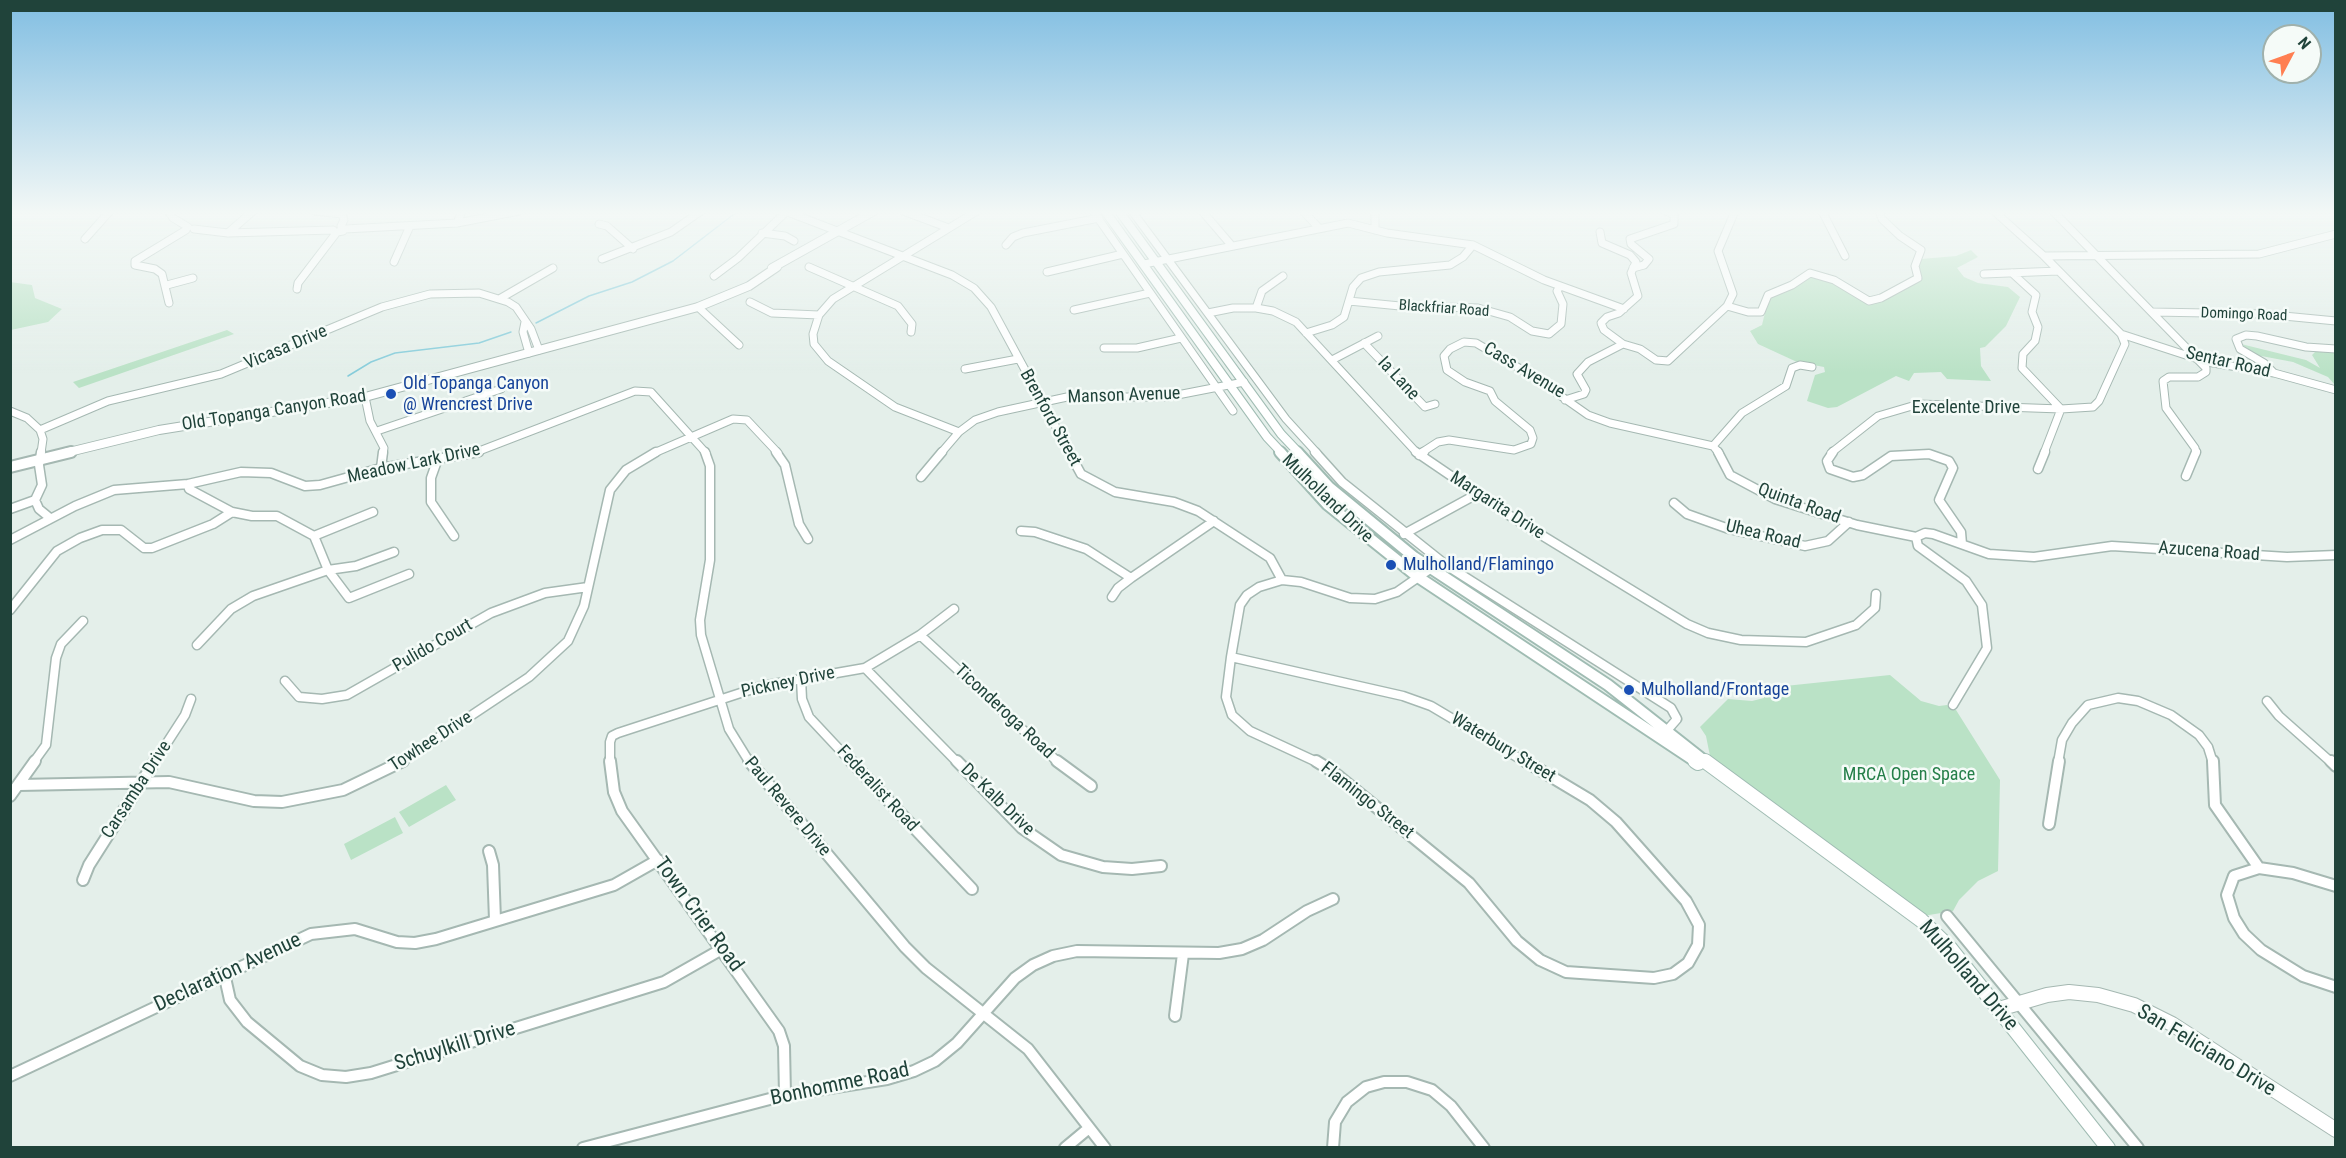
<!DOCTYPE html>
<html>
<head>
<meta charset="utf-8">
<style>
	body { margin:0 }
	#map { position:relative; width:2346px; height:1158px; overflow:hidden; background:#e4efea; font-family:"Roboto Condensed",sans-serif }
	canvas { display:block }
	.frame { position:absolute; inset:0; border:12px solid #20433a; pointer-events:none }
	.north { position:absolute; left:2262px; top:24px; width:60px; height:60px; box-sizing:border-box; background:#f5fbf8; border:2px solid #a0b1ac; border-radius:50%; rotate:49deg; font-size:16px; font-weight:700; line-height:24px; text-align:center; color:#20433a }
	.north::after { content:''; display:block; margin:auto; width:21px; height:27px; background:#ff7f52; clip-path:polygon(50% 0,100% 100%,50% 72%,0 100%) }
</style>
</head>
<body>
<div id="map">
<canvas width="2346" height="1158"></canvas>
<div class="frame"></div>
<div class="north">N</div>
</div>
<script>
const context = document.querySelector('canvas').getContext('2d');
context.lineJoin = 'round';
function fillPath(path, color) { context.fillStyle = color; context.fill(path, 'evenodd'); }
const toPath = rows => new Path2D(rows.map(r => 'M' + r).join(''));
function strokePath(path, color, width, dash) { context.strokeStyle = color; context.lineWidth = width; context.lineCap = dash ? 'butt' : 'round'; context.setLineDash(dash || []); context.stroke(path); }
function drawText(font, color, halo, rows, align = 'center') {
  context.font = font + ' "Roboto Condensed",sans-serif'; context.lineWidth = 5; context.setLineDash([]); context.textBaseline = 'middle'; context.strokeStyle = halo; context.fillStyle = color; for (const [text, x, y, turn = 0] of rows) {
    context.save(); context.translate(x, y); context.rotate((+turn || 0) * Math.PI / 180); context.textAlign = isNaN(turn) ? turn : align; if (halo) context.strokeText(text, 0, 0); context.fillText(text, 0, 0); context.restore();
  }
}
const green = toPath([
	[1971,250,1978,257,1957,268,1964,277,1978,283,2008,287,2020,297,2006,326,1985,347,1980,348,1981,366,1991,381,1947,379,1941,372,1914,373,1909,381,1896,376,1837,407,1828,408,1807,401,1815,375,1825,372,1824,367,1797,362,1758,344,1750,331,1762,325,1768,300,1773,294,1810,274,1827,279,1868,302,1915,280,1921,259,1956,256],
	[10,282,32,285,35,298,62,309,48,322,11,330],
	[227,330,234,334,79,388,73,382],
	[2241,344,2306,360,2320,368,2312,355,2315,352,2335,352,2335,385,2328,377,2293,362,2256,355],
	[1890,675,1921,701,1939,706,1947,705,1956,710,2000,780,1998,871,1978,881,1959,900,1953,911,1923,916,1787,812,1721,767,1710,756,1706,736,1700,727,1728,699,1752,701,1764,698,1766,688],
	[446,785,456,800,409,827,399,812],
	[395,817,403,833,351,860,344,844]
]);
const stream = toPath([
	[536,323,589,296,632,282,673,261,738,211],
	[348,376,371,362,395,353,479,343,511,332]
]);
const minorFar2 = toPath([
	[168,211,173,218,188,227],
	[315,211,342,214,344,220,341,226],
	[785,211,952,275,974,288,991,307,1070,453],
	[903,211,946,227],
	[1093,211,1233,411],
	[1132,211,1286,419,1317,453],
	[1202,211,1232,246],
	[1303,211,1318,227],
	[1375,211,1375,230],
	[1822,211,1845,256],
	[2053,211,2206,368,2206,372,2198,377,2169,377,2163,381,2166,408,2195,448,2196,453],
	[457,223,462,211],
	[599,224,607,226,633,249],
	[194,229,228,233,333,230],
	[345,229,457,223,519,211],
	[1600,232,1602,243,1630,255,1636,262,1631,273,1638,296,1619,313,1607,317,1601,323,1604,330,1623,344],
	[228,233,253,211],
	[762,233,785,236,794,241],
	[85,239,110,211],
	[1006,245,1013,237,1023,233,1099,218],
	[2044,256,2259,254,2336,234],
	[602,259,671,232,701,211],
	[394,262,410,226],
	[1144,264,1348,223,1387,233,1473,245,1544,280,1624,309],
	[809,267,898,306,912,324,911,332],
	[1633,268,1644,265,1649,259,1631,244,1630,239,1674,224,1674,215,1666,211],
	[1047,272,1123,254],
	[2012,273,2036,295,2032,312,2038,327,2035,341,2023,354,2022,368,2061,409,2044,453],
	[1984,274,2058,271],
	[714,276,738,258,787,211],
	[167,285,193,278],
	[297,289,298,283,337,232,343,231],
	[501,298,553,268],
	[1349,301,1400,306,1478,308,1510,317,1532,331,1549,334,1561,324,1563,304,1557,291,1560,286],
	[750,302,772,313,819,315,813,334,814,344,828,361,895,407,959,432],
	[169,303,162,274,155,269,135,265,135,261,186,230],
	[1727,306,1748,312,1761,312,1768,295,1792,285,1810,273,1834,280,1869,301,1881,298,1918,278,1915,266,1921,250,1900,236,1882,219,1879,211],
	[698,307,739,345],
	[1256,308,1262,291,1283,276],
	[1074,310,1150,293],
	[2153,312,2263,314,2336,321],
	[1208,313,1233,308,1256,308,1273,311,1296,322,1417,453],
	[819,315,833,299,977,211],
	[525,322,523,332,529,353],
	[1306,333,1332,325,1344,317,1353,287,1361,278,1379,272,1450,265,1463,257,1473,245],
	[2121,334,2207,362,2274,373,2336,390],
	[1364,343,1425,407,1435,404],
	[1104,348,1137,348,1181,338],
	[1332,360,1378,336],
	[965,369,1018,359],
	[2274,373,2264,363,2240,349,2236,339,2246,335,2257,336,2306,347,2336,349],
	[365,397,370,421,384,448,383,453],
	[1565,400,1584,394,1586,390,1577,374,1588,362,1623,344,1640,349,1656,360,1668,361,1727,306,1733,294,1718,251,1735,211],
	[10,411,27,418,40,430,43,439,41,453],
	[40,430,108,401,221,374,382,307,430,294,479,293,508,302,516,307,531,329,539,350],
	[377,431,501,389],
	[1713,446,1742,413,1786,386,1792,368,1800,365,1812,367],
	[474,453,635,391,651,392,706,453],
	[654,453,733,419,747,420,778,453],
	[941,453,959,432,975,420,998,412,1067,397,1167,397,1244,382],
	[1421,453,1438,442,1449,440,1514,450,1531,444,1533,438,1530,430,1495,401,1490,391,1465,382,1447,370,1444,356,1450,349,1464,342,1476,343,1531,375,1588,415,1610,423,1713,446,1719,453],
	[1831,453,1878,416,1919,404,2061,409,2093,407,2099,401,2125,344,2121,334,2044,256,1994,211]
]);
const minorFar1 = toPath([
	[41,452,39,465,42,485,35,500,39,509,50,518],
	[705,452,710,466,710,560,700,620,701,635,729,729,750,763],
	[776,452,785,465,799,524,808,539],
	[1069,452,1081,474,1115,492,1174,502,1198,511,1270,558,1282,580],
	[1315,452,1342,482,1446,565,1671,708,1677,719,1663,735],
	[1416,452,1507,514,1687,624,1708,633,1741,640,1806,642,1856,625,1875,608,1876,594],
	[1718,452,1730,475,1775,499,1857,525,1916,537],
	[1833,452,1827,461,1830,469,1853,477,1863,475,1891,456,1929,454,1949,461,1953,468,1939,500,1961,532,1962,544],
	[1419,455,1424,452],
	[437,461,431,478,431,502,454,536],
	[381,468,383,452],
	[2038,469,2045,452],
	[2186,476,2196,452],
	[921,477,942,452],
	[188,484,189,489,232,512,252,516,277,516,314,536,328,570,253,596,231,609,197,645],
	[1674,503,1687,514,1729,529,1805,546,1828,541,1849,522],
	[10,509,35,500],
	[1021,531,1035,532,1086,549,1131,578],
	[1404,534,1477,494],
	[314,536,373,512],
	[1916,537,1925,533,1933,534,1989,554,2034,557,2112,546,2287,557,2336,555],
	[1916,537,1918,546,1966,581,1982,605,1987,648,1953,705],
	[10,540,75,506,114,490,188,484,241,472,271,473,305,486,320,485,381,468,479,452],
	[328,570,349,598,409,574],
	[328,570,356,566,394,552],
	[1112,597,1118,588,1131,578,1214,521],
	[10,610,57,551,80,538,102,530,121,530,144,548,152,548,213,524,232,512],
	[920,635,1059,763],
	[1231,657,1403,696,1431,706,1527,763],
	[1231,657,1226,697,1232,715,1250,731,1319,763],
	[1231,657,1240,605,1247,595,1259,587,1282,580,1301,582,1350,598,1375,599,1397,592,1430,569],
	[865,668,958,763],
	[801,679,802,699,809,717,852,763],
	[285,681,299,697,322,699,347,695,491,613,545,593,588,587],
	[2267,701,2279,716,2332,763],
	[33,763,46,745,56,658,61,644,83,621],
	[154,763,185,715,191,699],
	[400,763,529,677,568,641,584,606,610,490,626,470,656,452],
	[610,763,610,742,612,736,618,733,762,686,865,668,920,635,954,609],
	[2058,763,2062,740,2072,723,2088,705,2118,698,2138,701,2171,715,2199,735,2208,747,2213,763]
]);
const minor = toPath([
	[610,761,614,792,622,811,779,1031,784,1046,785,1095],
	[749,761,905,947,926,968,1028,1049,1105,1148],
	[851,761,972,889],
	[957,761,1022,828,1061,855,1103,867,1132,869,1161,866],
	[1057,761,1091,786],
	[1316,761,1332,771,1469,883,1517,941,1540,960,1566,972,1654,978,1673,974,1688,963,1698,945,1699,925,1686,901,1616,822,1590,800,1525,761],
	[2213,761,2215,805,2259,868],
	[2331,761,2336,766],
	[19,785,169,782,254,801,282,802,343,790,403,761],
	[10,796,35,761],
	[2049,824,2059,761],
	[489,851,493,865,495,920],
	[83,880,89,865,155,761],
	[2336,886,2293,873,2259,868,2234,876,2227,895,2234,918,2244,934,2261,950,2303,976,2336,987],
	[1947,916,2138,1148],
	[224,973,230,1000,247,1022,300,1066,322,1075,346,1077,371,1073,664,982,722,949],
	[1175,1016,1183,954],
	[10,1076,311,934,355,929,397,942,415,943,436,939,614,885,658,860],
	[583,1148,785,1095,887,1079,914,1071,935,1061,957,1043,1015,978,1033,965,1053,956,1077,951,1219,953,1242,949,1263,940,1307,911,1333,899],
	[1065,1148,1089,1128],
	[1333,1148,1335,1122,1347,1102,1366,1087,1384,1082,1407,1082,1432,1090,1451,1106,1484,1148]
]);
const tertiaryFar2 = toPath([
	[772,268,874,211],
	[65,453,159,430,365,397,698,307,749,286,777,267]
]);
const tertiaryFar1 = toPath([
	[10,467,71,452]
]);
const tertiary = toPath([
	[1999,1009,2047,995,2069,992,2098,995,2134,1005,2172,1024,2336,1130]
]);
const secondaryFar2 = toPath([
	[1105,211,1267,437,1282,453],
	[1119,211,1281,434,1299,453]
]);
const secondaryFar1 = toPath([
	[1280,452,1327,504,1418,577,1698,763],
	[1297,452,1329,487,1414,557,1608,685,1707,763]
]);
const secondary = toPath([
	[1695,761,1698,763],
	[1705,761,1921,920,1950,948,2108,1148]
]);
const markers = [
	[391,394,6,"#1a4fb4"],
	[1391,565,6,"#1a4fb4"],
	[1629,690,6,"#1a4fb4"]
];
const farStreetnames = [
	["Blackfriar Road",1444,309,4],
	["Domingo Road",2244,315,2]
];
const streetNames = [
	["Vicasa Drive",286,348,-23],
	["Sentar Road",2228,363,13],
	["Cass Avenue",1524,371,31],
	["Ia Lane",1398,379,47],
	["Manson Avenue",1124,396,-2],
	["Excelente Drive",1966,408],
	["Old Topanga Canyon Road",274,411,-9],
	["Brenford Street",1050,418,61],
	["Meadow Lark Drive",414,464,-12],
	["Mulholland Drive",1327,499,44],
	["Quinta Road",1799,504,20],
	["Margarita Drive",1497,506,33],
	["Uhea Road",1763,535,13],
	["Azucena Road",2209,552,4],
	["Pulido Court",433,646,-30],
	["Pickney Drive",788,683,-12],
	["Ticonderoga Road",1004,712,43],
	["Towhee Drive",431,742,-33],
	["Waterbury Street",1503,748,31],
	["Federalist Road",877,789,47],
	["Carsamba Drive",137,790,-57],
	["De Kalb Drive",997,800,44],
	["Flamingo Street",1367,801,38],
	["Paul Revere Drive",787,807,50]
];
const transitNames = [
	["Old Topanga Canyon",403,384],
	["@ Wrencrest Drive",403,405],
	["Mulholland/Flamingo",1403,565],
	["Mulholland/Frontage",1641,690]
];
const parkNames = [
	["MRCA Open Space",1909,775]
];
const nearStreetnames = [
	["Town Crier Road",698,915,54],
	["Declaration Avenue",228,973,-25],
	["Mulholland Drive",1968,976,49],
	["Schuylkill Drive",455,1047,-17],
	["San Feliciano Drive",2206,1051,31],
	["Bonhomme Road",840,1085,-12]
];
fillPath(green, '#bae2c6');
strokePath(stream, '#86ccda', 1.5);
strokePath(minorFar2, '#a5b8b2', 9);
strokePath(minorFar1, '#a5b8b2', 11);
strokePath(minor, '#a5b8b2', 14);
strokePath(tertiaryFar2, '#a5b8b2', 10);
strokePath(tertiaryFar1, '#a5b8b2', 14);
strokePath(tertiary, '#a5b8b2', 16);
strokePath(secondaryFar2, '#a0bcb3', 10);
strokePath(secondaryFar1, '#a0bcb3', 14);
strokePath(secondary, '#a0bcb3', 16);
strokePath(minorFar2, '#fff', 7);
strokePath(minorFar1, '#fff', 8);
strokePath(minor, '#fff', 10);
strokePath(tertiaryFar2, '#fff', 8);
strokePath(tertiaryFar1, '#fff', 10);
strokePath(tertiary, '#fff', 14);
strokePath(secondaryFar2, '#fff', 8);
strokePath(secondaryFar1, '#fff', 10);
strokePath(secondary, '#fff', 14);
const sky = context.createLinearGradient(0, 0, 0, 373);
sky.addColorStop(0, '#81bee2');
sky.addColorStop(0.57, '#f3f8f6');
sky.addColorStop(1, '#f3f8f600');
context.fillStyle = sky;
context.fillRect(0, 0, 2346, 373);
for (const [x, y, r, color] of markers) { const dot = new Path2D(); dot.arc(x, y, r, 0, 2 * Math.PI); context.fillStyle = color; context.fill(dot); strokePath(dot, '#f5fbf8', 2); }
drawText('15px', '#20433a', '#f5fbf8', farStreetnames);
drawText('18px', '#20433a', '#f5fbf8', streetNames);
drawText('18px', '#164399', '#f5fbf8', transitNames, 'left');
drawText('18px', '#257f49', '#f5fbf8', parkNames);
drawText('21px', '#20433a', '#f5fbf8', nearStreetnames);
</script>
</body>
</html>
